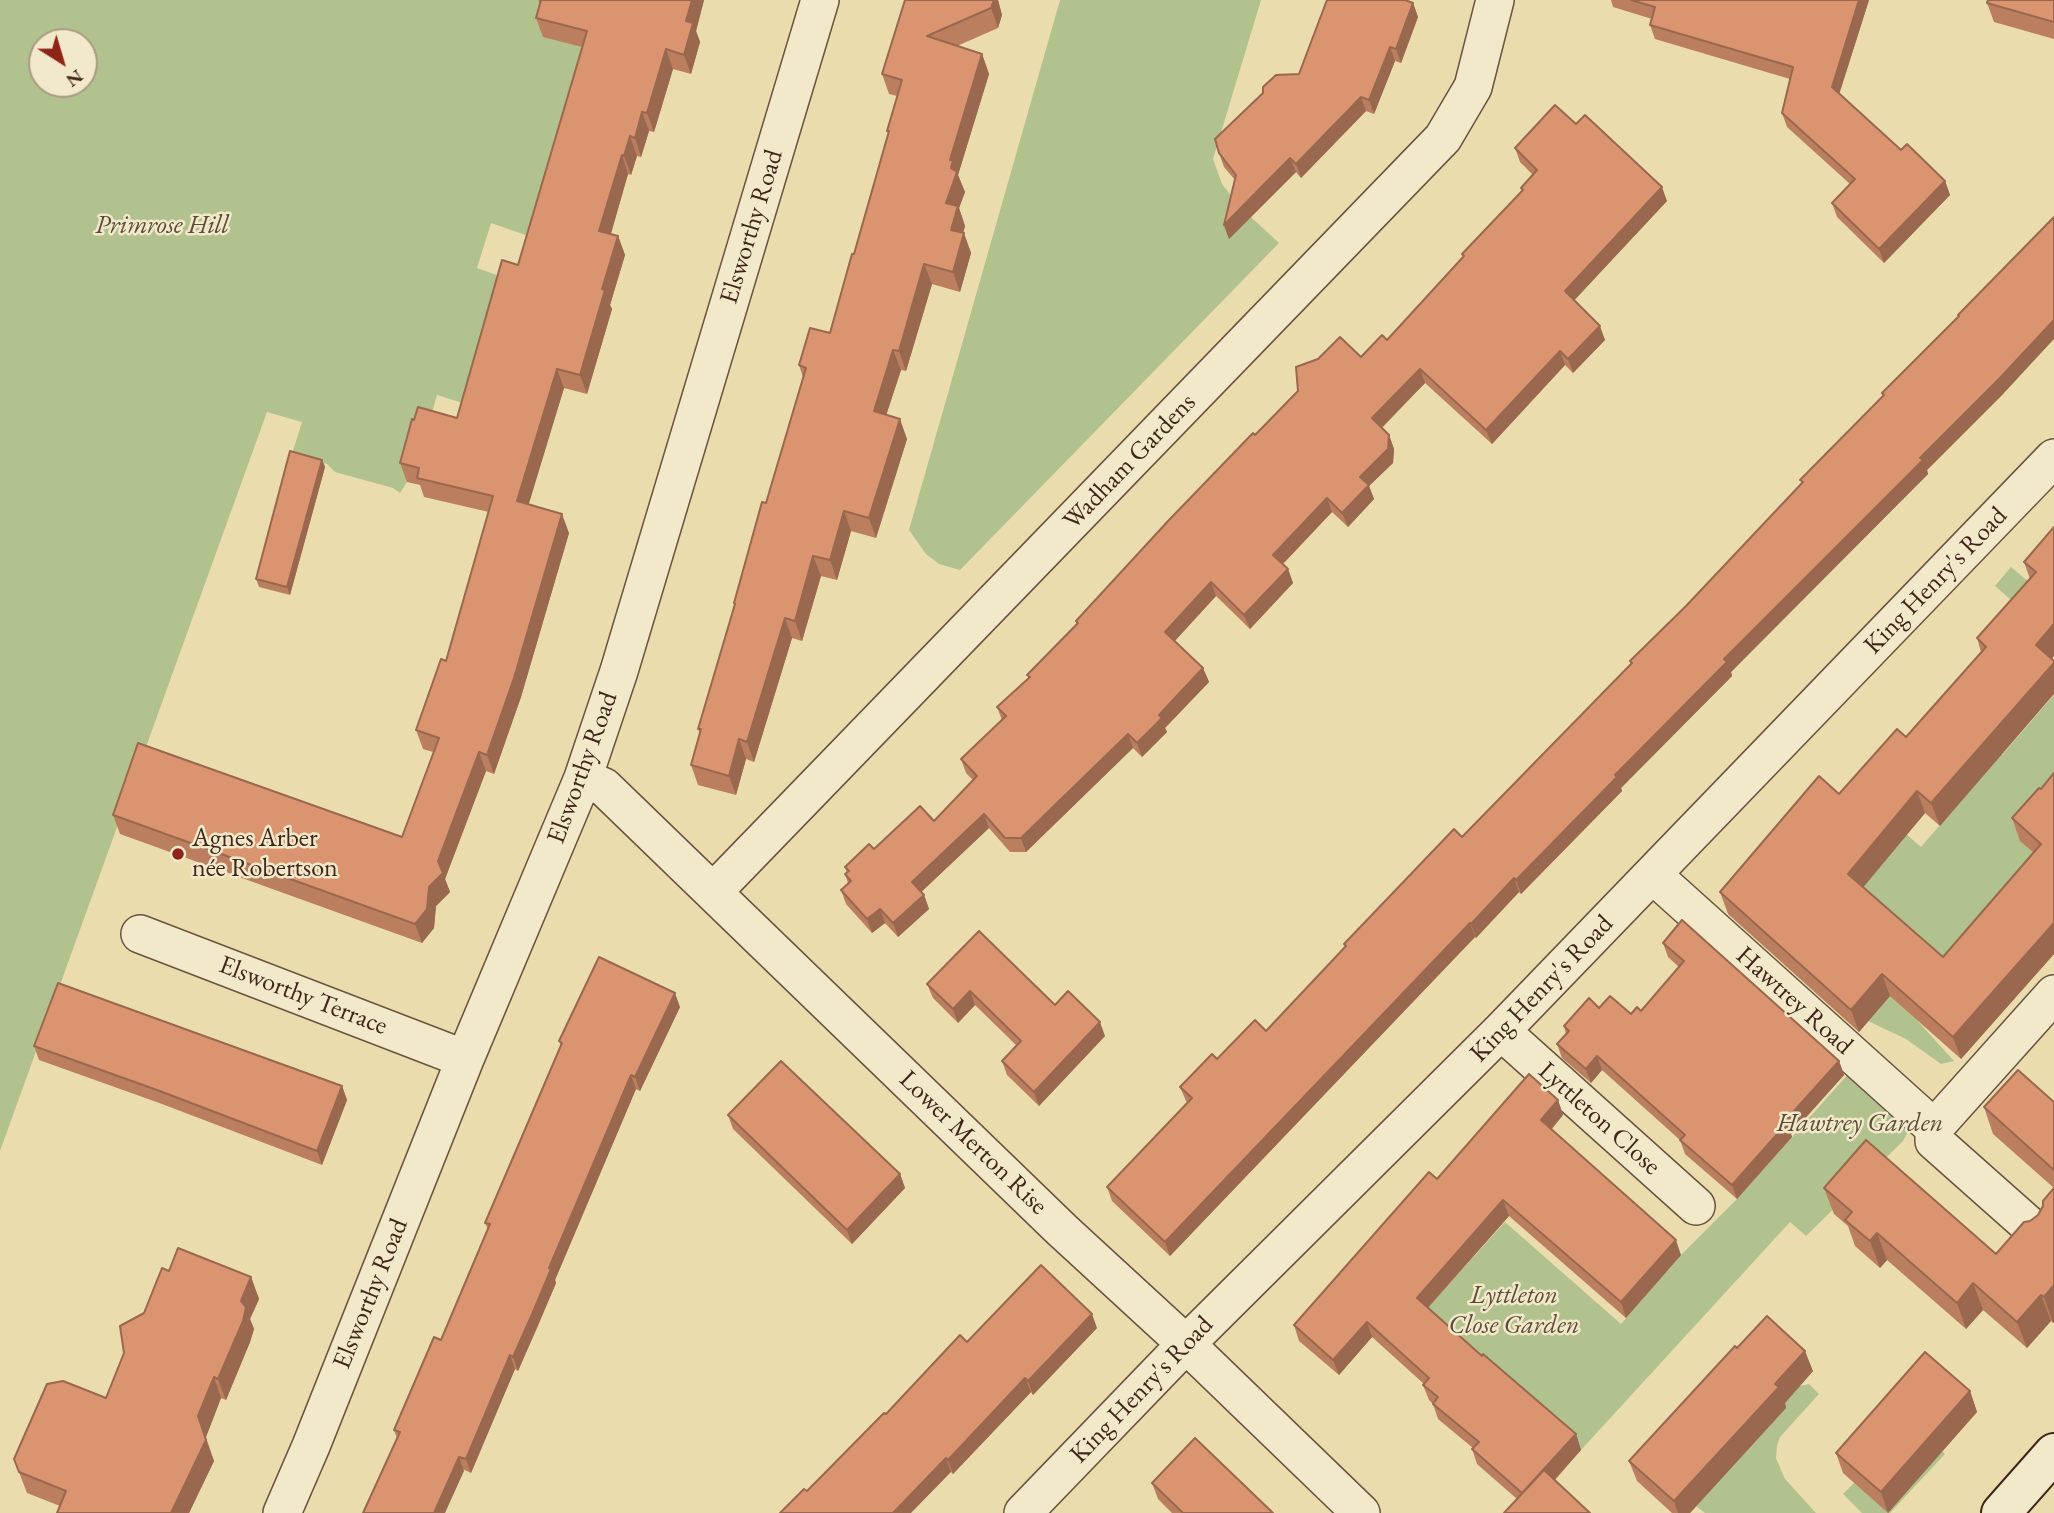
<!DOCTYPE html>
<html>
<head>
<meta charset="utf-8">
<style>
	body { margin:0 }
	#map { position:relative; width:2054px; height:1513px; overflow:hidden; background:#ebdcae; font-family:"EB Garamond",serif }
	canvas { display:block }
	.north { position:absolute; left:28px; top:28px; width:70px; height:70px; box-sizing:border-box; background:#f2e8ca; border:2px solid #aa9a84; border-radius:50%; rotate:143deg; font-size:19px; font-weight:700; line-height:28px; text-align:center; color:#3f251a }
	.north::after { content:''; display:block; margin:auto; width:24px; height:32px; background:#8f2418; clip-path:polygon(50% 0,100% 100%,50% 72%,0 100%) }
</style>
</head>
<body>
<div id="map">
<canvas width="2054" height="1513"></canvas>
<div class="north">N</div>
</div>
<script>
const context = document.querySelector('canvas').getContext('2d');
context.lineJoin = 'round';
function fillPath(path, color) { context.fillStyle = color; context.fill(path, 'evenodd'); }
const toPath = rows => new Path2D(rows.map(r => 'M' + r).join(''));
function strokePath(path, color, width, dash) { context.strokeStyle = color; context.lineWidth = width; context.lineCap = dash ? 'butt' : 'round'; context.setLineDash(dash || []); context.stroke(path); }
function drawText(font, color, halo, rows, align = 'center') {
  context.font = font + ' "EB Garamond",serif'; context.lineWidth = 5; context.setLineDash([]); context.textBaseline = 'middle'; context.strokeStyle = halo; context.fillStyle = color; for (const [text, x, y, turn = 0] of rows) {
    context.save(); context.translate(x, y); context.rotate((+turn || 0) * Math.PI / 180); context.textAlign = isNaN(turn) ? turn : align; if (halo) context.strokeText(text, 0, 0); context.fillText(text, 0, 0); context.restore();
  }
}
const green = toPath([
	[0,0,542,0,594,50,537,239,491,223,477,268,508,279,472,406,437,395,428,427,407,482,400,493,393,488,335,472,327,464,292,454,302,422,267,412,0,1151],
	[42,42,84,42,84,84,42,84],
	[1060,0,1261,0,1213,159,1222,184,1240,207,1279,243,960,570,939,564,926,554,909,530],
	[2011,567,2054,603,2054,637,1995,586],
	[2054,695,2054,816,2048,866,1916,1019,1954,1061,1941,1064,1906,1039,1868,1021,1925,956,1801,960,1864,798,1921,847,1984,774,1981,738,2002,755],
	[1850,1072,1910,1128,1903,1141,1806,1236,1790,1222,1581,1450,1423,1313,1505,1222,1621,1324,1681,1255,1737,1199],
	[1809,1384,1819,1394,1780,1437,1777,1446,1776,1458,1785,1479,1816,1513,1705,1513,1696,1506,1786,1408,1782,1404,1799,1386],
	[1931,1440,1945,1454,1890,1513,1862,1513,1843,1494,1858,1479]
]);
const street = toPath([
	[583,778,604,787,1062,1230,1186,1344,1361,1513],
	[1653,875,1934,1128,1934,1141,2032,1228],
	[713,892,1443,138,1473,87,1495,0],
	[140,934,465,1059],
	[1501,1031,1696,1206],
	[1934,1128,2054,994],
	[282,1513,311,1446,465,1059,583,778,619,671,820,0],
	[1023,1513,1186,1344,1501,1031,2054,458]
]);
const secondary = toPath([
	[2001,1513,2054,1453]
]);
const wall = toPath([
	[538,0,704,0,696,31,700,42,691,74,673,69,654,132,649,131,641,157,637,156,631,175,628,174,611,234,618,236,625,255,610,305,612,309,587,394,564,388,528,504,569,533,521,697,494,774,486,771,445,879,450,892,436,906,434,928,422,943,120,834,113,815,402,837,433,752,423,749,416,730,446,661,489,512,424,497,420,485,407,482,400,463,414,420,457,418,518,265,582,47,543,37,536,18,540,4],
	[905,0,998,0,1002,15,998,28,957,46,982,54,989,74,958,175,965,192,959,208,965,226,963,233,971,253,960,292,932,284,906,371,901,370,886,415,907,439,876,538,851,531,837,580,821,576,802,641,792,638,754,762,746,759,736,795,698,785,691,765,700,734,698,729,735,606,734,603,766,503,803,377,799,365,830,333,854,254,888,134,887,131,897,96,889,94,882,74],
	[1611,0,1869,0,1839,94,1901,150,1945,181,1950,195,1884,263,1837,217,1832,203,1850,184,1787,127,1782,113,1790,79,1655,39,1650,25,1652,19,1613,7],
	[2054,0,2054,39,1994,22,1987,3],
	[1413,3,1418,17,1401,63,1395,61,1374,114,1366,111,1301,178,1296,172,1229,239,1224,225,1235,180,1224,167,1219,153,1299,74],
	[1576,124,1667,201,1574,300,1605,340,1573,373,1565,365,1492,444,1425,383,1382,428,1389,435,1394,449,1393,463,1369,486,1374,499,1348,527,1332,512,1283,564,1288,569,1293,583,1250,629,1216,596,1175,641,1203,668,1209,682,1165,728,1167,732,1142,757,1133,748,1026,852,1010,852,989,828,921,892,924,895,929,909,898,937,885,923,872,933,846,904,841,890,848,883,845,874,847,873,845,867,874,849,934,821,973,780,966,773,961,759,1002,720,997,707,1029,679,1027,675,1077,624,1076,621,1255,435,1361,357,1387,340,1463,257,1462,254,1522,191,1521,188,1533,175,1520,162,1515,148],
	[1958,315,2004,393,1927,470,1928,474,1731,672,1732,676,1621,788,1622,791,1521,894,1519,892,1476,938,1475,937,1170,1256,1112,1201,1107,1187,1188,1103,1186,1101,1180,1087,1217,1059,1266,1031,1345,948,1344,944,1462,837,1631,664,1630,661,1686,606,1802,483,1800,480,1883,396,1882,393,1959,317],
	[322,460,325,467,290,595,259,587,256,579],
	[2054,527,2054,656,1940,826,1925,813,1863,887,1943,957,2034,853,2020,841,2012,818,2039,788,2054,954,1961,1059,1890,996,1859,1032,1728,914,1720,892,1839,794,1906,737,1981,652,1977,638,2030,579,2024,562],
	[1663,943,1839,1061,1844,1075,1791,1134,1792,1137,1737,1199,1685,1154,1680,1140,1602,1070,1591,1083,1562,1058,1557,1044,1566,1034,1564,1026,1599,1008,1631,1014,1641,1011,1679,967,1668,957],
	[927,984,1055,1005,1105,1036,1039,1106,1007,1075,1002,1061,1016,1045,975,1005,958,1023,933,998],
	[680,1007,640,1091,636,1089,555,1280,556,1283,538,1326,518,1371,515,1369,471,1473,397,1438,394,1430,441,1340,488,1229,485,1223,561,1046,559,1041],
	[34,1046,342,1086,347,1100,322,1165,162,1104,39,1060],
	[1558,1100,1563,1115,1552,1129,1681,1255,1626,1318,1509,1216,1428,1308,1482,1356,1576,1434,1581,1450,1555,1480,1517,1499,1477,1464,1472,1449,1473,1448,1438,1419,1433,1404,1429,1400,1423,1385,1424,1384,1372,1337,1339,1375,1299,1341,1294,1325,1437,1179],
	[2054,1102,2054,1188,1993,1134,1984,1107],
	[728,1115,900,1174,905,1188,852,1244,733,1129],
	[1824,1188,1996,1254,2030,1221,2038,1215,2053,1323,2051,1321,2027,1348,1983,1310,1966,1329,1887,1260,1880,1268,1855,1246,1848,1226,1834,1214],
	[169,1271,251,1277,259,1299,250,1319,254,1329,250,1342,226,1400,221,1398,206,1437,214,1461,189,1513,57,1513,60,1506,27,1493,14,1459,106,1398,144,1313],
	[1097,1328,1033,1395,1031,1392,953,1474,951,1472,807,1491,886,1414,967,1342],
	[1737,1348,1813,1371,1785,1403,1786,1408,1690,1513,1672,1513,1637,1481,1629,1461],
	[1970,1391,1977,1412,1888,1513,1843,1473,1836,1453],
	[1152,1483,1273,1513,1172,1513,1158,1499]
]);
const shadedWall = toPath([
	[692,0,704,0,696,31,700,42,691,74,684,55,686,21],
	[994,0,998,0,1002,15,998,28,991,8],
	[1859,0,1869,0,1837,101,1832,87],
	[1413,3,1418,17,1401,63,1396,49],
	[1390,47,1395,61,1374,114,1369,100],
	[666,49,673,69,654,132,647,113],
	[982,54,989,74,958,175,965,192,959,208,965,226,959,249,951,230,946,203,951,168,950,160],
	[1361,97,1366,111,1301,178,1296,164],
	[642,112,649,131,641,157,635,138],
	[630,136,637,156,631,175,624,156],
	[622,155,628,174,606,250,599,231],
	[1290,158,1296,172,1229,239,1224,225],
	[1945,181,1950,195,1884,263,1879,249],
	[1662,187,1667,201,1570,305,1565,291],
	[964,233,971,253,960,292,953,272],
	[618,236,625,255,610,305,612,309,587,394,580,375,602,289],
	[924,264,932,284,906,371,899,351],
	[2054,320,2054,339,2004,393,1927,470,1928,474,1731,672,1732,676,1621,788,1622,791,1521,894,1516,880,1724,659],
	[1600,326,1605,340,1573,373,1568,359],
	[893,350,901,370,881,431,874,411],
	[1560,351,1565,365,1492,444,1486,430],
	[557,369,564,388,524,520,517,501],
	[1420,369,1425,383,1377,432,1372,418],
	[900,419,907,439,876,538,869,518],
	[1389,435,1394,449,1393,463,1369,486,1374,499,1348,527,1342,513,1360,477],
	[322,460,325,467,290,595,287,587],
	[1327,498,1332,512,1278,569,1273,555],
	[844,511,851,531,837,580,830,560],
	[562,514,569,533,521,697,494,774,487,755],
	[813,556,821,576,802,641,795,621],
	[1288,569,1293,583,1250,629,1244,615],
	[1211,582,1216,596,1170,646,1165,632],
	[785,618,792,638,754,762,747,742],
	[2054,624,2054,656,2044,668,2036,645],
	[2054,663,2054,694,1940,826,1931,803],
	[1203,668,1209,682,1165,728,1167,732,1142,757,1137,743,1159,715],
	[1128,734,1133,748,1026,852,1021,838],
	[739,739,746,759,736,795,729,776],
	[479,752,486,771,445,879,450,892,436,906,434,928,422,943,415,924],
	[1917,791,1925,813,1856,896,1848,874],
	[984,814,989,828,917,896,912,882],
	[1514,878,1519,892,1476,938,1471,924],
	[924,895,929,909,898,937,893,923],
	[880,909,885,923,872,933,867,919],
	[1470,923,1475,937,1170,1256,1165,1242],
	[2054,923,2054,954,1961,1059,1953,1037],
	[1882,974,1890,996,1859,1032,1851,1010],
	[970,991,975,1005,958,1023,953,1009],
	[675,993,680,1007,640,1091,635,1077],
	[1100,1022,1105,1036,1039,1106,1034,1092],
	[1597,1056,1602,1070,1591,1083,1586,1069],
	[1839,1061,1844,1075,1791,1134,1792,1137,1737,1199,1732,1185,1785,1121],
	[631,1075,636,1089,555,1280,556,1283,518,1371,513,1357,549,1268],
	[342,1086,347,1100,322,1165,317,1151],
	[1558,1100,1563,1115,1546,1135,1541,1120],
	[900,1174,905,1188,852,1244,847,1230],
	[1503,1200,1509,1216,1423,1313,1417,1298],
	[1877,1233,1887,1260,1880,1268,1870,1241],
	[1676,1240,1681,1255,1626,1318,1621,1302],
	[251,1277,259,1299,250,1319,254,1329,250,1342,226,1400,218,1379,241,1301],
	[1973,1283,1983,1310,1966,1329,1957,1303],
	[2054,1285,2054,1322,2053,1323,2044,1297],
	[2041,1295,2051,1321,2027,1348,2017,1322],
	[1092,1314,1097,1328,1033,1395,1028,1381],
	[1367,1322,1372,1337,1339,1375,1333,1360],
	[1805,1351,1813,1371,1785,1403,1786,1408,1690,1513,1678,1513,1674,1501],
	[510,1355,515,1369,471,1473,466,1459],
	[214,1377,221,1398,206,1437,198,1416],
	[1025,1378,1031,1392,953,1474,948,1460],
	[1970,1391,1977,1412,1888,1513,1881,1492],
	[1576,1434,1581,1450,1528,1509,1523,1493],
	[206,1440,214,1461,189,1513,171,1513],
	[459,1457,464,1471,445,1513,434,1513],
	[946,1458,951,1472,911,1513,893,1513]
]);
const building = toPath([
	[541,0,692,0,686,21,693,23,684,55,666,49,647,113,642,112,635,138,630,136,624,156,622,155,599,231,618,236,602,289,605,290,580,375,557,369,517,501,562,514,514,678,487,755,479,752,438,861,443,873,429,887,427,909,415,924,113,815,138,743,402,837,439,738,416,730,441,659,446,661,493,496,417,478,419,468,400,463,412,419,414,420,418,407,457,418,502,260,518,265,587,31,536,18,541,0],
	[905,0,994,0,991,8,927,36,982,54,950,160,953,160,951,168,957,172,946,203,958,206,951,230,964,233,953,272,924,264,899,351,893,350,874,411,900,419,869,518,844,511,830,560,813,556,795,621,785,618,747,742,739,739,729,776,691,765,701,729,698,729,735,604,734,603,762,502,766,503,806,368,799,365,810,328,830,333,852,254,854,254,889,131,887,131,902,80,882,74,905,0],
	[1327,0,1405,0,1413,3,1396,49,1390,47,1369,100,1361,97,1296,164,1290,158,1224,225,1236,175,1219,153,1215,139,1263,93,1263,87,1276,75,1299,74,1327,0],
	[1631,0,1859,0,1832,87,1901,150,1907,144,1945,181,1879,249,1832,203,1855,179,1782,113,1793,67,1650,25,1655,7,1631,0],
	[1988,0,2054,0,2054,22,1987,3,1988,0],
	[1555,105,1576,124,1585,115,1662,187,1565,291,1600,326,1568,359,1560,351,1486,430,1420,369,1372,418,1389,435,1388,449,1360,477,1369,485,1342,513,1327,498,1273,555,1288,569,1244,615,1211,582,1165,632,1203,668,1159,715,1162,718,1137,743,1128,734,1021,838,1005,838,984,814,912,882,924,895,893,923,880,909,867,919,841,890,851,881,845,874,849,871,845,867,869,844,874,849,920,806,934,821,977,776,961,759,1006,716,997,707,1030,677,1027,675,1078,623,1076,621,1169,520,1253,433,1255,435,1298,391,1296,367,1318,359,1340,337,1361,357,1382,335,1387,340,1464,256,1462,254,1523,190,1521,188,1537,170,1515,148,1555,105],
	[2054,217,2054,320,1999,379,1920,458,1923,460,1724,659,1727,662,1615,775,1617,777,1516,880,1514,878,1471,924,1470,923,1165,1242,1107,1187,1192,1098,1180,1087,1212,1054,1217,1059,1255,1020,1266,1031,1346,946,1344,944,1454,829,1462,837,1632,663,1630,661,1686,606,1803,482,1800,480,1884,395,1882,393,1959,316,1958,315,2054,217],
	[290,451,322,460,287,587,256,579,290,451],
	[2054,527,2054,624,2036,645,2054,661,2054,663,1931,803,1917,791,1848,874,1943,957,2041,844,2012,818,2039,788,2041,789,2054,773,2054,923,1953,1037,1882,974,1851,1010,1720,892,1819,776,1839,794,1897,729,1906,737,1986,647,1977,638,2036,572,2024,562,2054,527],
	[1682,920,1839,1061,1785,1121,1787,1123,1732,1185,1680,1140,1685,1135,1597,1056,1586,1069,1557,1044,1569,1031,1564,1026,1589,998,1599,1008,1610,996,1631,1014,1637,1007,1641,1011,1684,961,1663,943,1682,920],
	[979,931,1055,1005,1068,991,1100,1022,1034,1092,1002,1061,1021,1041,970,991,953,1009,927,984,979,931],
	[599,957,675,993,635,1077,631,1075,549,1268,551,1269,533,1312,513,1357,510,1355,466,1459,459,1457,434,1513,363,1513,400,1432,394,1430,434,1337,441,1340,490,1224,485,1223,562,1043,559,1041,599,957],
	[58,983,342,1086,317,1151,157,1090,34,1046,58,983],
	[781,1061,900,1174,847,1230,728,1115,781,1061],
	[2018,1070,2054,1102,2054,1170,1984,1107,2018,1070],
	[1529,1074,1558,1100,1541,1120,1676,1240,1621,1302,1503,1200,1417,1298,1482,1356,1483,1354,1576,1434,1522,1493,1472,1449,1479,1442,1433,1404,1438,1397,1423,1385,1429,1378,1367,1322,1333,1360,1294,1325,1429,1172,1437,1179,1529,1074],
	[1866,1140,1996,1254,2024,1222,2030,1221,2038,1215,2043,1206,2043,1201,2054,1188,2054,1285,2044,1297,2041,1295,2017,1322,1973,1283,1957,1303,1877,1233,1870,1241,1845,1220,1852,1212,1824,1188,1866,1140],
	[178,1248,251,1277,241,1301,246,1307,243,1321,218,1379,214,1377,198,1416,206,1440,171,1513,57,1513,66,1491,19,1472,14,1459,47,1384,63,1381,106,1398,124,1353,120,1326,144,1313,162,1268,169,1271,178,1248],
	[1041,1265,1092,1314,1028,1381,1025,1378,948,1460,946,1458,893,1513,780,1513,804,1489,807,1491,884,1413,886,1414,960,1335,967,1342,1041,1265],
	[1767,1316,1805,1351,1775,1384,1779,1387,1674,1501,1629,1461,1735,1346,1737,1348,1767,1316],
	[1925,1352,1970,1391,1881,1492,1836,1453,1925,1352],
	[1195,1438,1273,1513,1183,1513,1152,1483,1195,1438],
	[1544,1470,1590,1513,1504,1513,1544,1470]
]);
const markers = [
	[178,854,7,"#8f2418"]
];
const parkNames = [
	["Primrose Hill",162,226],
	["Hawtrey Garden",1860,1124],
	["Lyttleton",1514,1296],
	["Close Garden",1514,1326]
];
const streetNames = [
	["Elsworthy Road",752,227,-73],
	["Wadham Gardens",1130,462,-46],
	["King Henry's Road",1936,581,-46],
	["Elsworthy Road",583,768,-70],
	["King Henry's Road",1542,989,-46],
	["Elsworthy Terrace",303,996,21],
	["Hawtrey Road",1794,1001,42],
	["Lyttleton Close",1599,1119,42],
	["Lower Merton Rise",973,1143,44],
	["Elsworthy Road",371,1294,-68],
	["King Henry's Road",1142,1390,-46]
];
const poiNames = [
	["Agnes Arber",192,839],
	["née Robertson",192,869]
];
fillPath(green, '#b1c28f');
strokePath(street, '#6a533f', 40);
strokePath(secondary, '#3f251a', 42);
strokePath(street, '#f2e8ca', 37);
strokePath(secondary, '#f2e8ca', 38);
fillPath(wall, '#bb7f60');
fillPath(shadedWall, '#99684e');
fillPath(building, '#da9470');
strokePath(building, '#99684e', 2);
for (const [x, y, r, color] of markers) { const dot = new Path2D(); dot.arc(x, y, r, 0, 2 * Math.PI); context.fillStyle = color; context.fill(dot); strokePath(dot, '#f2e8ca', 2.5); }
drawText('italic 26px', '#5c4c37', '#f2e8ca', parkNames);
drawText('26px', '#3f251a', '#f2e8ca', streetNames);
drawText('26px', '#3f251a', '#f2e8ca', poiNames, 'left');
</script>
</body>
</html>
